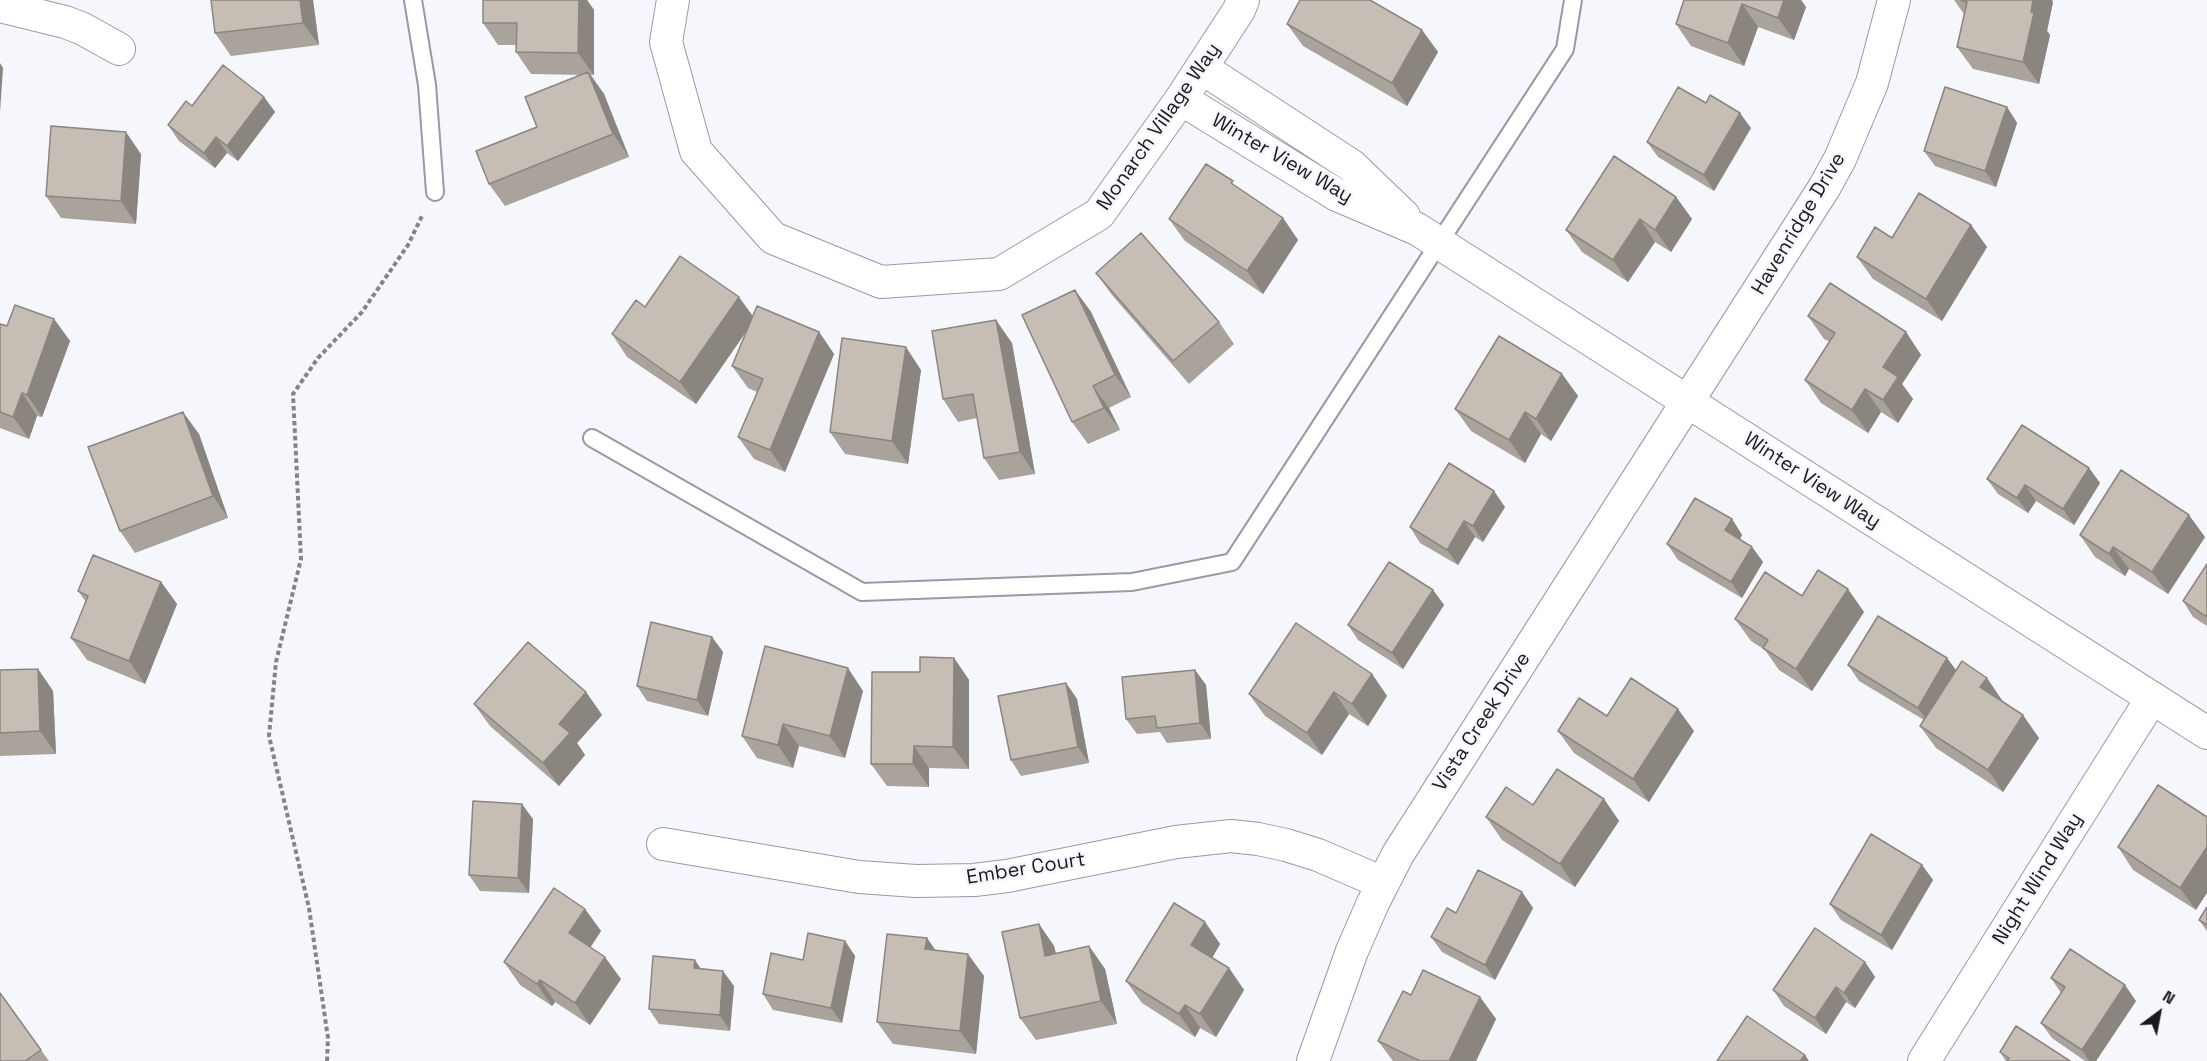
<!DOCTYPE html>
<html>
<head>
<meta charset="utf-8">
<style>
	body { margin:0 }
	#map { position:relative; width:2207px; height:1061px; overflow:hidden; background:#f6f6fd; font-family:"Space Grotesk",sans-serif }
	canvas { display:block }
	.north { position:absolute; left:2129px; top:983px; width:60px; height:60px; -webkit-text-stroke:4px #f6f6fd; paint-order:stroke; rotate:32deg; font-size:16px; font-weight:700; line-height:24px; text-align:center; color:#1a1a1e }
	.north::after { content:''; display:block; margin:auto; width:21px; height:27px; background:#1a1a1e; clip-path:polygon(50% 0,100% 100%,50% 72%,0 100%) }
</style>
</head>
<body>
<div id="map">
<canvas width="2207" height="1061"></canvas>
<div class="north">N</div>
</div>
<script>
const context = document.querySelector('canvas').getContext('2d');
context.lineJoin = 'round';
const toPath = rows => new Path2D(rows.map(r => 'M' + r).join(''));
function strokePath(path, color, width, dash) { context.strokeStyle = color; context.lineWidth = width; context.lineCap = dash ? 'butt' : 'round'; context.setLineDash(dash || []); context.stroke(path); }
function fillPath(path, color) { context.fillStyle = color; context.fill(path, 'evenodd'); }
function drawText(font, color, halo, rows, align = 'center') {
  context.font = font + ' "Space Grotesk",sans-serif'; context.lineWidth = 5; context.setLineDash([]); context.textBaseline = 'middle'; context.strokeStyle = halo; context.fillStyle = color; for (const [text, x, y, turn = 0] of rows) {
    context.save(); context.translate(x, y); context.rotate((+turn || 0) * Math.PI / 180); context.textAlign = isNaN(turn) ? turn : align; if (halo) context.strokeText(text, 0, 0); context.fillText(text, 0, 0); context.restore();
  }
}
const path = toPath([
	[327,1061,328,1038,309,908,269,736,276,662,301,559,293,394,318,358,362,312,408,245,423,214]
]);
const lane = toPath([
	[413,0,427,85,435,192],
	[592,438,862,592,1132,582,1232,562,1565,49,1573,0]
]);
const street = toPath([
	[673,0,666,42,696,151,773,238,881,282,999,274,1099,214,1181,99,1239,10,1243,0],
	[0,6,65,22,83,29,119,49],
	[1202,68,1352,166,1404,216],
	[1181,99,1337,195,1417,229,2207,733],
	[663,844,859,877,916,881,974,880,1007,876,1176,842,1231,836,1258,839,1286,845,1318,855,1383,883],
	[1313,1061,1352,951,1373,903,1398,854,1824,188,1840,159,1872,83,1894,0],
	[1924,1061,2152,698]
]);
const wall = toPath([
	[211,0,313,0,319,45,231,56,215,33],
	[483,0,587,0,594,10,594,75,591,75,604,94,629,157,505,206,489,184,581,75,531,74,516,52,516,45,498,45,483,23],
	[1684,0,1801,0,1806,7,1794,40,1758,27,1744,66,1691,46,1676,24],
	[1954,0,2052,0,2053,2,2047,31,2050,35,2039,84,1973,69,1957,47,1964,14],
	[1287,24,1422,30,1438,52,1407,106,1303,46],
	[264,97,275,112,238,161,227,153,215,168,179,141,168,125,192,106],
	[1706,103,1751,128,1714,191,1658,157,1647,142],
	[2007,107,2017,123,1996,187,1935,166,1924,151],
	[141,154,136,224,61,218,46,196],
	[1236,186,1283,218,1298,240,1263,294,1185,241,1169,219],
	[1676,197,1692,219,1671,252,1655,242,1628,282,1582,252,1566,230],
	[1971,225,1987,247,1942,321,1873,279,1857,257,1892,238],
	[1096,273,1219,322,1234,344,1189,384,1112,295],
	[1075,290,1091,312,1131,397,1109,408,1120,430,1088,444,1072,422],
	[645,307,753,317,819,332,834,354,785,472,754,459,738,437,757,392,748,388,732,366,747,330,696,404,627,357,612,334],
	[1808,316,1906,332,1921,355,1902,384,1913,399,1898,423,1881,412,1868,433,1821,403,1805,380,1830,342,1824,339],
	[54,319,70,341,42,417,37,416,29,439,0,428,0,324,7,326],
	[1012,343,1035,474,999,480,984,458,977,418,958,422,943,399],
	[921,370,908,464,845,454,830,432],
	[1562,374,1578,396,1551,441,1541,434,1525,463,1471,431,1455,409],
	[199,434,228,518,135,553,120,531],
	[2089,468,2100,483,2074,525,2036,501,2028,513,1998,494,1987,479],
	[1505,507,1483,542,1475,537,1458,565,1420,543,1410,527],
	[1732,519,1742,535,1740,539,1752,547,1763,562,1742,598,1678,560,1667,544],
	[2080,535,2205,537,2168,594,2129,569,2125,576,2095,557],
	[2207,564,2207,626,2193,617,2183,601],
	[161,582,177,604,145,684,87,660,71,638,86,602,78,591],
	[1433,590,1444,605,1403,669,1358,640,1348,625],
	[1802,596,1864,612,1812,691,1779,670,1765,650,1751,641,1735,619],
	[712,637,723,652,708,716,647,701,637,686],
	[954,658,969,680,969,769,929,768,929,787,887,786,871,764,920,672],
	[1947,658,1956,670,2002,700,2002,701,2039,738,2003,792,1936,748,1920,726,1924,720,1859,681,1848,665],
	[38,669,53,691,56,754,0,756,0,670],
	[1195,670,1206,685,1211,739,1167,743,1160,732,1137,734,1126,719],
	[1372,674,1387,696,1368,726,1349,714,1322,755,1265,716,1249,694],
	[1066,683,1077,699,1089,763,1021,776,1011,760],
	[863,691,845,758,799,746,793,768,757,758,742,736],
	[586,692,602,715,577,743,585,755,559,786,490,726,474,704],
	[1607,716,1694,731,1649,802,1574,753,1558,731],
	[2158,785,2196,910,2133,870,2118,847],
	[1604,799,1619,821,1575,887,1502,840,1486,817,1533,805],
	[533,819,529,893,480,891,469,875],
	[1922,865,1933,880,1892,950,1841,920,1830,904],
	[1522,892,1533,908,1495,980,1442,952,1431,937,1456,913],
	[2207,907,2207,931,2199,920],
	[585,909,601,931,590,947,621,979,590,1025,555,1002,552,1006,520,985,504,962],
	[1205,922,1220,944,1212,958,1229,968,1244,990,1216,1037,1200,1028,1195,1037,1142,1003,1126,981],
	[1039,924,1054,946,1056,953,1089,946,1105,969,1117,1024,1036,1040,1020,1018],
	[927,938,935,950,984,976,976,1054,893,1044,877,1022],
	[845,941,855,956,842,1023,773,1010,763,994,803,960],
	[1865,962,1875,977,1855,1008,1846,1002,1826,1034,1784,1006,1773,990],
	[701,969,734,986,730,1031,659,1024,649,1009],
	[2051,978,2136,1001,2096,1061,2085,1061,2052,1038,2041,1023,2061,993],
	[0,993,49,1061,0,1061],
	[1411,995,1480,997,1496,1019,1476,1061,1393,1061,1378,1041],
	[2000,1052,2070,1061,2006,1061]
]);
const shadedWall = toPath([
	[300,0,313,0,319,45,303,23],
	[579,0,587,0,594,10,594,75,578,53],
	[1784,0,1801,0,1806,7,1794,40,1778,18],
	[2033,0,2052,0,2053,2,2047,31,2050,35,2039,84,2023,62],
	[1742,4,1758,27,1744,66,1728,43],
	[1422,30,1438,52,1407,106,1392,83],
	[0,63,3,68,0,112],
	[588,72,604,94,629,157,613,134],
	[264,97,275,112,238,161,227,146],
	[2007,107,2017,123,1996,187,1985,171],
	[1740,113,1751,128,1714,191,1704,175],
	[126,132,141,154,136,224,121,201],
	[216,137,227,153,215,168,204,153],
	[1676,197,1692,219,1671,252,1655,230],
	[1283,218,1298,240,1263,294,1247,271],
	[1640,219,1655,242,1628,282,1613,260],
	[1971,225,1987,247,1942,321,1926,299],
	[1075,290,1091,312,1131,397,1115,375],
	[739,297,755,319,696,404,680,382],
	[54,319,70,341,42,417,27,395],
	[996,320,1012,343,1035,474,1020,452],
	[819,332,834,354,785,472,770,450],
	[1906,332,1921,355,1902,384,1913,399,1898,423,1883,400,1883,367],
	[906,347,921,370,908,464,892,441],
	[1562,374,1578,396,1551,441,1536,419],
	[1093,386,1109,408,1120,430,1104,408],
	[1865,389,1881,412,1868,433,1852,410],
	[22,393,37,416,29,439,13,417],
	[183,412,199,434,228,518,213,496],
	[1525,412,1541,434,1525,463,1509,440],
	[2089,468,2100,483,2074,525,2063,509],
	[2025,485,2036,501,2028,513,2017,498],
	[1494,491,1505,507,1483,542,1473,526],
	[2189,515,2205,537,2168,594,2152,572],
	[1732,519,1742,535,1736,546,1725,530],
	[1464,521,1475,537,1458,565,1447,550],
	[1752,547,1763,562,1742,598,1731,582],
	[2113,547,2129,569,2125,576,2109,554],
	[161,582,177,604,145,684,129,661],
	[1848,589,1864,612,1812,691,1796,669],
	[1433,590,1444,605,1403,669,1392,653],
	[712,637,723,652,708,716,697,700],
	[954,658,969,680,969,769,953,747],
	[1947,658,1958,673,1929,723,1918,708],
	[848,668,863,691,845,758,830,736],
	[38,669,53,691,56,754,40,731],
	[1195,670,1206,685,1211,739,1200,723],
	[1372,674,1387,696,1368,726,1352,704],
	[1987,678,2002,700,1996,710,1980,687],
	[1066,683,1077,699,1089,763,1078,747],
	[586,692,602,715,577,743,585,755,559,786,543,763,559,724],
	[1334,692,1349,714,1322,755,1307,733],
	[1678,709,1694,731,1649,802,1633,779],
	[2023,715,2039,738,2003,792,1988,770],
	[783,724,799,746,793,768,778,745],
	[914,746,929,768,929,787,913,764],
	[1604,799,1619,821,1575,887,1560,864],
	[522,804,533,819,529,893,518,878],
	[2207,847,2207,893,2196,910,2180,888],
	[1922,865,1933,880,1892,950,1881,935],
	[1522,892,1533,908,1495,980,1485,965],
	[585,909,601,931,585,956,569,933],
	[1205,922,1220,944,1207,967,1191,945],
	[1039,924,1054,946,1061,978,1045,956],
	[927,938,943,961,925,949],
	[845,941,855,956,842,1023,831,1008],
	[1089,946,1105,969,1117,1024,1101,1001],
	[968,954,984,976,976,1054,960,1031],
	[605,957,621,979,590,1025,575,1003],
	[695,960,705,975,694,968],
	[1865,962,1875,977,1855,1008,1844,993],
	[1229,968,1244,990,1216,1037,1200,1014],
	[723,971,734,986,730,1031,720,1015],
	[540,980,555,1002,552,1006,537,984],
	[2125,985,2136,1001,2096,1061,2089,1061,2082,1050],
	[1836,987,1846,1002,1826,1034,1815,1018],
	[1480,997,1496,1019,1476,1061,1449,1061],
	[1185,1005,1200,1028,1195,1037,1179,1014],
	[1805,1055,1809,1061,1800,1061]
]);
const building = toPath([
	[211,0,300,0,303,23,215,33,211,0],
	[483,0,579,0,578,53,516,52,517,23,483,23,483,0],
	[1300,0,1370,0,1422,30,1392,83,1287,24,1300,0],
	[1684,0,1784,0,1778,18,1742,4,1728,43,1676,24,1684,0],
	[1961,0,2033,0,2031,12,2034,13,2023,62,1957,47,1967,2,1961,0],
	[223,65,264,97,227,146,216,137,204,153,168,125,186,101,192,106,223,65],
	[588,72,613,134,489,184,476,151,537,127,525,97,588,72],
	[1678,87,1706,103,1710,95,1740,113,1704,175,1647,142,1678,87],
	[1945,87,2007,107,1985,171,1924,151,1945,87],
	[51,126,126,132,121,201,46,196,51,126],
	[1614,156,1676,197,1655,230,1640,219,1613,260,1566,230,1614,156],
	[1206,164,1233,181,1231,183,1283,218,1247,271,1169,219,1206,164],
	[1919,193,1971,225,1926,299,1857,257,1875,227,1892,238,1919,193],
	[1141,233,1219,322,1173,361,1096,273,1141,233],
	[680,256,739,297,680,382,612,334,636,300,645,307,680,256],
	[1830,283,1906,332,1883,367,1898,377,1883,400,1865,389,1852,410,1805,380,1835,333,1808,316,1830,283],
	[1075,290,1115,375,1093,386,1104,408,1072,422,1022,315,1075,290],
	[15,305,54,319,27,395,22,393,13,417,0,412,0,324,7,326,15,305],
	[757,306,819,332,770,450,738,437,763,379,732,366,757,306],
	[996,320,1020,452,984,458,973,394,943,399,932,331,996,320],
	[1499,336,1562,374,1536,419,1525,412,1509,440,1455,409,1499,336],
	[842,338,906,347,892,441,830,432,842,338],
	[183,412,213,496,120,531,88,447,183,412],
	[2022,425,2089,468,2063,509,2025,485,2017,498,1987,479,2022,425],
	[1449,463,1494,491,1473,526,1464,521,1447,550,1410,527,1449,463],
	[2121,470,2189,515,2152,572,2113,547,2109,554,2080,535,2121,470],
	[1695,498,1732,519,1725,530,1752,547,1731,582,1667,544,1695,498],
	[93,555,161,582,129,661,71,638,88,596,78,591,93,555],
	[1389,562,1433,590,1392,653,1348,625,1389,562],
	[2207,564,2207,617,2183,601,2207,564],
	[1818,570,1848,589,1796,669,1763,648,1768,640,1735,619,1765,572,1802,596,1818,570],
	[1878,616,1947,658,1918,708,1848,665,1878,616],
	[651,622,712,637,697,700,637,686,651,622],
	[1296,623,1372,674,1352,704,1334,692,1307,733,1249,694,1296,623],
	[528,642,586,692,559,724,570,733,543,763,474,704,528,642],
	[765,646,848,668,830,736,783,724,778,745,742,736,765,646],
	[920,657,954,658,953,747,914,746,913,764,871,764,872,672,920,672,920,657],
	[1962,661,1987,678,1980,687,2023,715,1988,770,1920,726,1962,661],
	[38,669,40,731,0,733,0,670,38,669],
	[1195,670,1200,723,1157,728,1155,716,1126,719,1122,677,1195,670],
	[1631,678,1678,709,1633,779,1558,731,1579,698,1607,716,1631,678],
	[1066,683,1078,747,1011,760,998,696,1066,683],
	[1557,769,1604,799,1560,864,1486,817,1506,787,1533,805,1557,769],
	[2158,785,2207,817,2207,847,2180,888,2118,847,2158,785],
	[473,801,522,804,518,878,469,875,473,801],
	[1871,834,1922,865,1881,935,1830,904,1871,834],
	[1478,870,1522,892,1485,965,1431,937,1447,908,1456,913,1478,870],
	[554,888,585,909,569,933,605,957,575,1003,540,980,537,984,504,962,554,888],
	[1174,903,1205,922,1191,945,1229,968,1200,1014,1185,1005,1179,1014,1126,981,1174,903],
	[2207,907,2207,925,2199,920,2207,907],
	[1039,924,1045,956,1089,946,1101,1001,1020,1018,1002,932,1039,924],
	[1815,928,1865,962,1844,993,1836,987,1815,1018,1773,990,1815,928],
	[808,933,845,941,831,1008,763,994,771,953,803,960,808,933],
	[887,934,927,938,925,949,968,954,960,1031,877,1022,887,934],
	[2070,949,2125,985,2082,1050,2041,1023,2065,987,2051,978,2070,949],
	[653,956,695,960,694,968,723,971,720,1015,649,1009,653,956],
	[1423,970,1480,997,1449,1061,1420,1061,1378,1041,1403,991,1411,995,1423,970],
	[0,993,41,1050,25,1061,0,1061,0,993],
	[1747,1016,1805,1055,1800,1061,1717,1061,1747,1016],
	[2016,1026,2070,1061,2007,1061,2009,1058,2000,1052,2016,1026]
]);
const streetNames = [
	["Monarch Village Way",1159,127,-55],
	["Winter View Way",1282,159,30],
	["Havenridge Drive",1799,224,-59],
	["Winter View Way",1812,481,33],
	["Vista Creek Drive",1482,722,-57],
	["Ember Court",1026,869,-9],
	["Night Wind Way",2038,879,-58]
];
strokePath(lane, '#9a99a4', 20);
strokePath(street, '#9a99a4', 34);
strokePath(path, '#838389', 4, [4.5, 3]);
strokePath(lane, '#fff', 16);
strokePath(street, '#fff', 32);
fillPath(wall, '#aaa39c');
fillPath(shadedWall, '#8b857f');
fillPath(building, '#c6beb5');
strokePath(building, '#8b857f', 1.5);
drawText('20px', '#1a1a1e', '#f6f6fd', streetNames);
</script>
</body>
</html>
